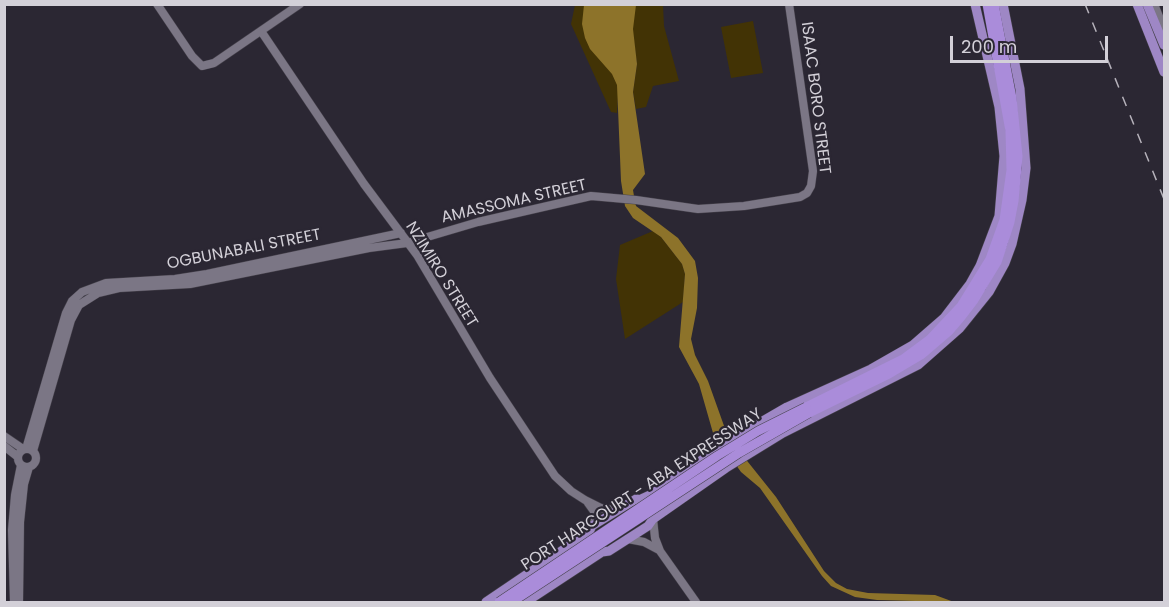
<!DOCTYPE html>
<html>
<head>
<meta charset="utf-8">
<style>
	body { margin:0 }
	#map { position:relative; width:1169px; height:607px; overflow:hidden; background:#2b2733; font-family:Poppins,sans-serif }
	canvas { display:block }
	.frame { position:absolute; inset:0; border:6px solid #d3d0d8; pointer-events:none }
	.scale { position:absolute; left:950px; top:36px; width:158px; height:27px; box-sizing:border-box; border:3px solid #d3d0d8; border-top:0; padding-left:8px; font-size:18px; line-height:21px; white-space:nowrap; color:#d3d0d8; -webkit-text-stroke:4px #2b2733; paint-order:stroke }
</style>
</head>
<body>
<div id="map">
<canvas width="1169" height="607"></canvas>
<div class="frame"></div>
<div class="scale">200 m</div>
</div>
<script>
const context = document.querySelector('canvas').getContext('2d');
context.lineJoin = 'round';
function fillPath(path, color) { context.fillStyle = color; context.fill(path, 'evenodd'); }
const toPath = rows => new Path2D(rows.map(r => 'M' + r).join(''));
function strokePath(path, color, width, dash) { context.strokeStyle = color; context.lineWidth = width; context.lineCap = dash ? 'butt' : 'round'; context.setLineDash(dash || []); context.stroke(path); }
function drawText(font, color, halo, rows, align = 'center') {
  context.font = font + ' Poppins,sans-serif'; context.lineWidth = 4.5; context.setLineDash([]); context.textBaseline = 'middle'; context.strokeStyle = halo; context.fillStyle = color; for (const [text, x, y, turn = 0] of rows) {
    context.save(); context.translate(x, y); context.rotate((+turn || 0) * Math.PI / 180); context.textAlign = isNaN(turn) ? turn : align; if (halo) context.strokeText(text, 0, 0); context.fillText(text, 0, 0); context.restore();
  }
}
const green = toPath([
	[575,5,615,5,620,61,617,113,611,112,571,24],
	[629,5,663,5,664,26,679,81,653,86,646,107,636,109,633,92,637,64],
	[753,21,763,73,731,78,721,27],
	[653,231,661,237,682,264,685,274,683,302,625,339,616,279,620,245]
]);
const water = toPath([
	[584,5,636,5,633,29,637,64,633,92,645,174,633,190,634,196,636,206,678,238,695,261,698,278,697,308,691,339,695,355,708,381,728,437,776,497,824,571,836,583,847,589,868,593,935,595,954,602,877,600,855,597,831,586,822,576,760,488,741,472,713,433,699,384,679,347,685,274,682,264,661,237,633,218,625,206,621,181,617,85,612,74,590,49,585,38,582,24]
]);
const tertiary = toPath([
	[157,4,192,56,202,66,214,63,300,4],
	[1154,4,1164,29],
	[261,31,364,184,417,255,490,378,555,476,571,491,585,500,601,508,616,510],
	[4,436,23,449],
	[4,446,18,457],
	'18 458a9 9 0 1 1 18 0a9 9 0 1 1-18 0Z',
	[26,449,66,313,72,301,82,292,106,283,175,279,207,274,401,233],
	[33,451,71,320,79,305,98,293,119,288,190,284,369,248,407,243,478,222,591,196,636,200,698,209,744,206,800,197,807,193,811,186,813,171,789,4],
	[588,503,596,514,594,524],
	[653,519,655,538,660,551,696,602],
	[628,539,644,542,659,550],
	[14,602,12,530,15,495,21,465],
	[19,602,20,522,24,484,29,467]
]);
const primary = toPath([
	[1137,4,1164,72],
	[1147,4,1164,45],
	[636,499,647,501,653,507,655,516,648,526,609,551,602,552,593,547,587,536,592,526,636,499],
	[641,499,652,494,737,436,787,407,871,369,913,345,944,318,970,284,980,266,999,216,1004,156,999,107,975,4],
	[653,519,726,468,783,433,918,365,960,328,989,292,1005,263,1012,244,1022,200,1026,168,1020,89,1003,4],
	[486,602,588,533],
	[526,602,602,552]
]);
const trunk = toPath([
	[806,407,903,359,930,339,961,306,990,259,1004,220,1011,170,1010,131,987,4],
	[809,413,889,374,921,355,949,331,961,317,974,300,997,262,1010,222,1014,201,1018,156,1012,98,994,4]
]);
const rail = toPath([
	[1085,4,1164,199]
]);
const trunkBridge = toPath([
	[499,602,717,456,758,431,806,407],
	[512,602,739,453,809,413]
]);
const streetNames = [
	["ISAAC BORO STREET",815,98,83],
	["AMASSOMA STREET",514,202,-13],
	["OGBUNABALI STREET",244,250,-11],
	["NZIMIRO STREET",441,275,58],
	["PORT HARCOURT - ABA EXPRESSWAY",642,490,-33]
];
fillPath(green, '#423305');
fillPath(water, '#8d732a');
strokePath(tertiary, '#46424c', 9);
strokePath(primary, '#46424c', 10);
strokePath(trunk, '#46424c', 10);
strokePath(tertiary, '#7b7685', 8);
strokePath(primary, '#9e87c5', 9);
strokePath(trunk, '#aa8cda', 9);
strokePath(rail, '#b6b2bb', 1.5, [10, 10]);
strokePath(trunkBridge, '#46424c', 10, []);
strokePath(trunkBridge, '#aa8cda', 9);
drawText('16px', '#d3d0d8', '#2b2733', streetNames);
</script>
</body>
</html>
